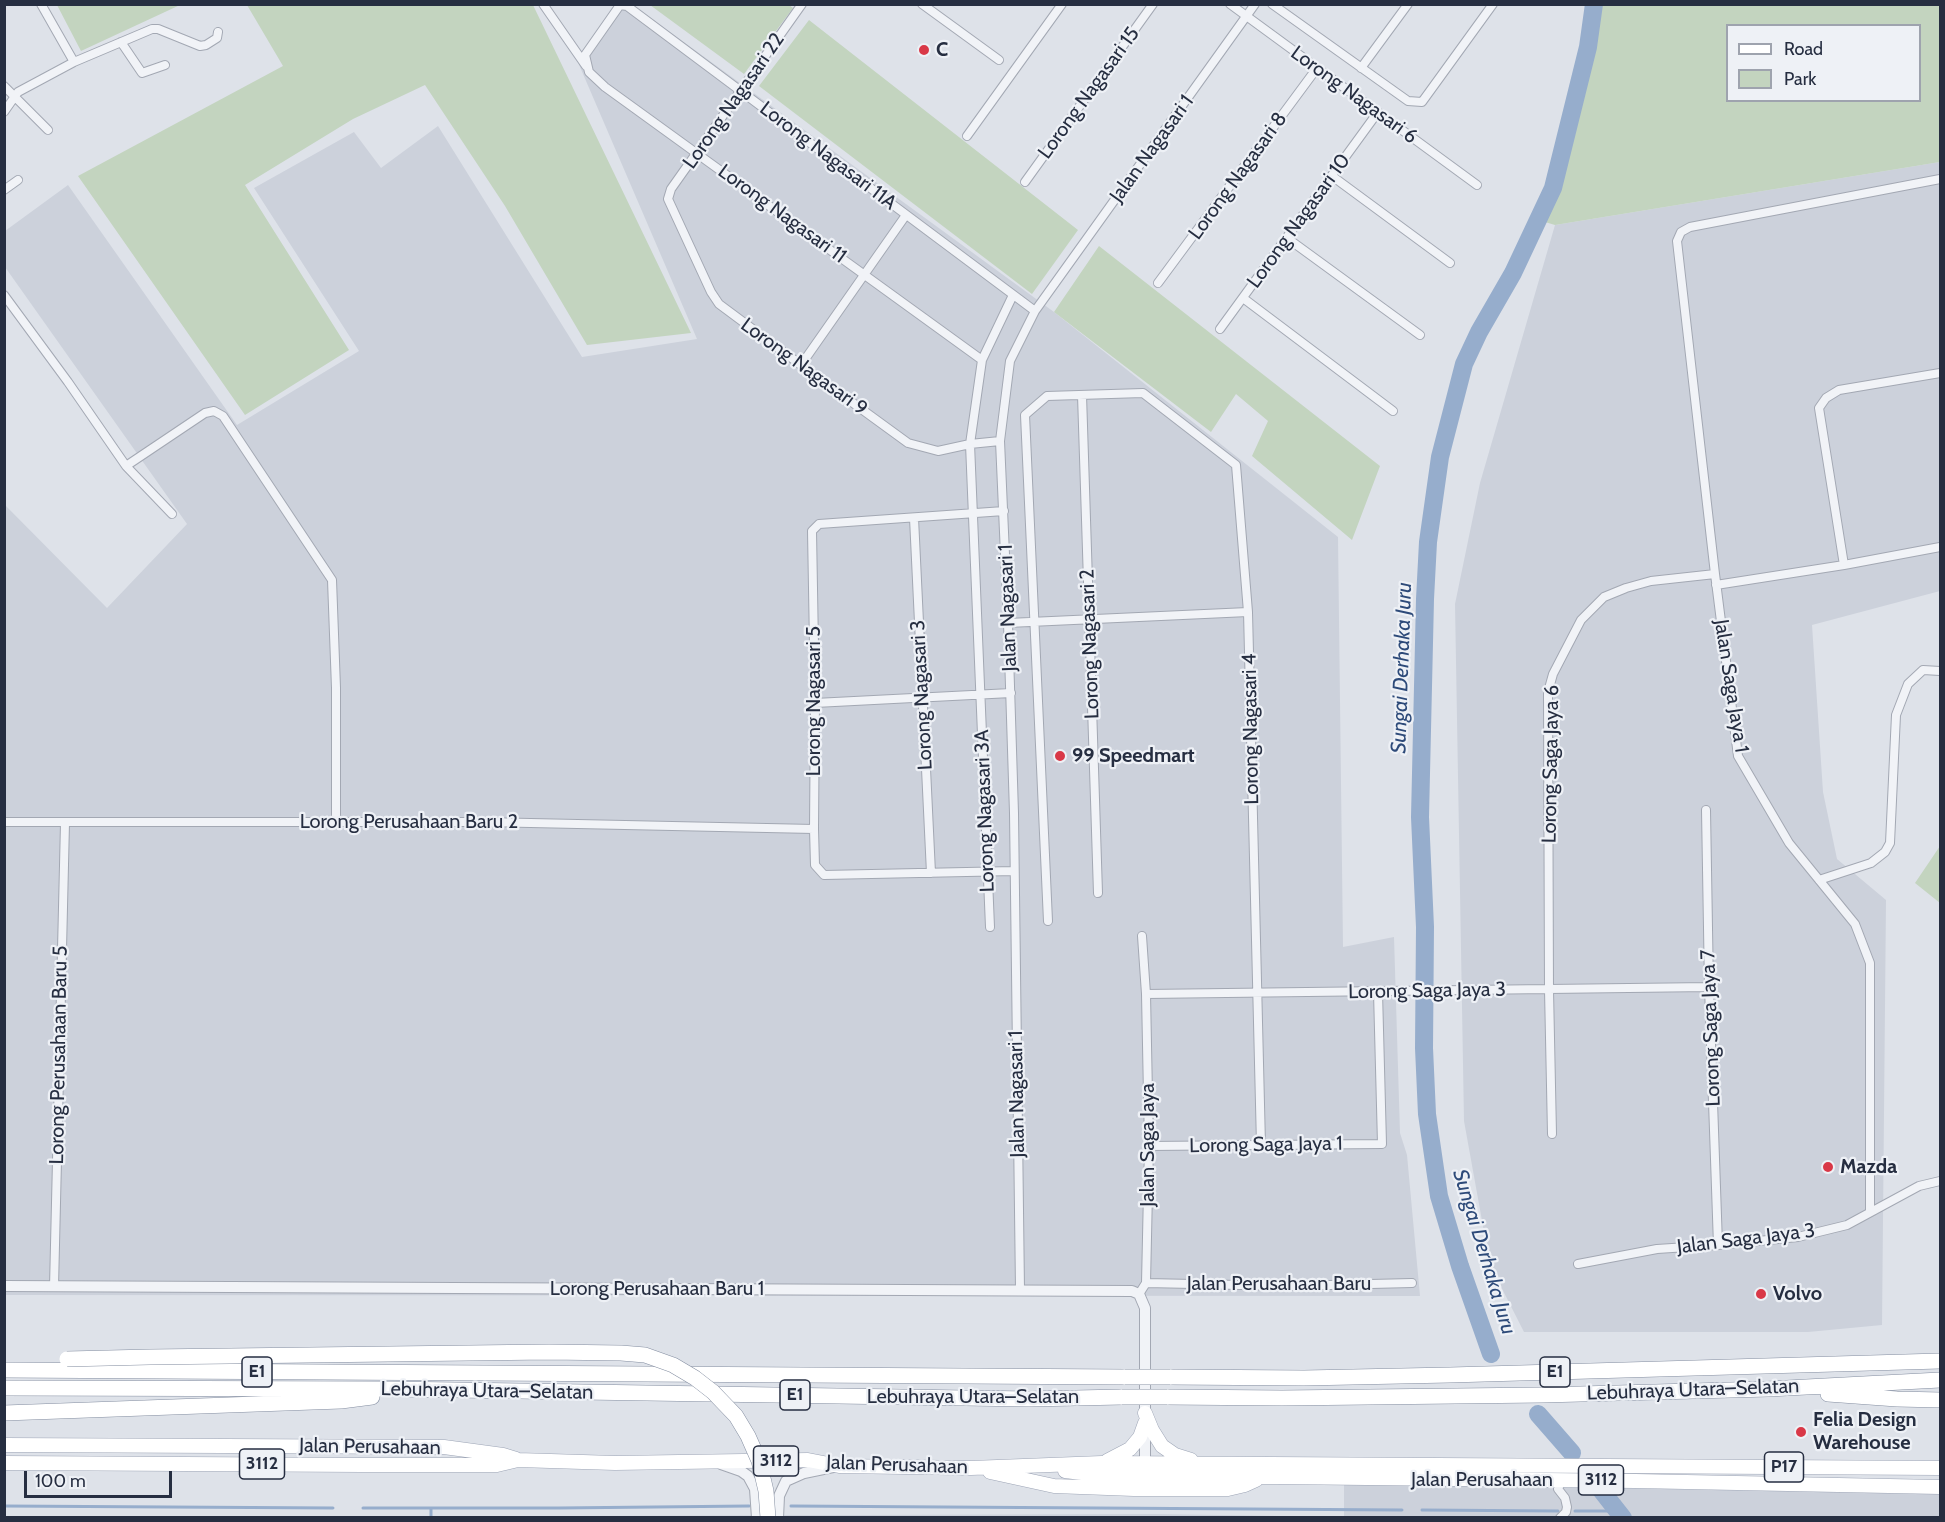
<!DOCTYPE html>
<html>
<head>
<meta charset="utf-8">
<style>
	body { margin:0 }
	#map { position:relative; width:1945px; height:1522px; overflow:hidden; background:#dee2e9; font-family:Cabin,sans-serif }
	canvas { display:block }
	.frame { position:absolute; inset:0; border:6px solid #262e41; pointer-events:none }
	.legend { position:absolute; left:1726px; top:24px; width:195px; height:78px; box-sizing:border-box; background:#eef1f6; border:2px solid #9ea3ae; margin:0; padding:8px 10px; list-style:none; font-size:18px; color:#262e41 }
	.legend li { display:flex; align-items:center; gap:12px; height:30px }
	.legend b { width:30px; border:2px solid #9ea3ae }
	.scale { position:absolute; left:24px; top:1471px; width:148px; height:27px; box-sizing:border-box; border:3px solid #262e41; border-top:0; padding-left:8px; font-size:18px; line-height:21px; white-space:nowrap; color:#262e41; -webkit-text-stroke:4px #eef1f6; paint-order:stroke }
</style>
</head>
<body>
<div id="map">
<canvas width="1945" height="1522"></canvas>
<div class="frame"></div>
<ul class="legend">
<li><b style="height:8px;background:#fff"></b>Road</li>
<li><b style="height:16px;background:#c3d4bf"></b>Park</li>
</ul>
<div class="scale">100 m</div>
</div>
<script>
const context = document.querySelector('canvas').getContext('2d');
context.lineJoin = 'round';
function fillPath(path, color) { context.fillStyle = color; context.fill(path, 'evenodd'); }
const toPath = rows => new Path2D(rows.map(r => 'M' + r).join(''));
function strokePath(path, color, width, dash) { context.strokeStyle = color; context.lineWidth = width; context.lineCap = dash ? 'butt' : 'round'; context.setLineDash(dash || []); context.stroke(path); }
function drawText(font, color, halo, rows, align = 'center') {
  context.font = font + ' Cabin,sans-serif'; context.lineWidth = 4.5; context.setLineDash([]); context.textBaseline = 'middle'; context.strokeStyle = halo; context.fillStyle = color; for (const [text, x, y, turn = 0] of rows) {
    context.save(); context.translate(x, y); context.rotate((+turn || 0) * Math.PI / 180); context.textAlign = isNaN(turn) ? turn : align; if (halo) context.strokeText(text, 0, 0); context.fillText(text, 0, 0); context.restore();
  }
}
const built = toPath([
	[615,5,633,5,1054,312,1338,537,1343,947,1394,937,1400,1133,1407,1155,1420,1296,5,1295,4,504,107,608,187,524,5,267,5,231,68,185,237,425,359,351,254,188,354,132,381,168,438,126,582,357,697,339,577,60],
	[1940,162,1940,591,1812,625,1823,792,1837,859,1886,900,1882,1325,1808,1332,1524,1332,1490,1265,1464,1121,1455,604,1480,483,1555,225],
	[1344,1483,1940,1494,1940,1518,5,1518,1155,1514,1344,1517]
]);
const green = toPath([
	[57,5,180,5,81,51],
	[247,5,533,5,691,333,587,345,505,206,425,85,353,119,245,185,349,350,245,415,78,176,283,66],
	[789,5,793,8,744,74,650,5],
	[1597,5,1940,5,1940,162,1555,225,1545,222,1560,185,1587,60],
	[1728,26,1920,26,1920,100,1728,100],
	[809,20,1078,230,1032,294,759,86],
	[1099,246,1380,466,1352,540,1252,456,1268,421,1236,394,1211,432,1054,312],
	[1940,846,1940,903,1915,883]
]);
const stream = toPath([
	[4,1506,333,1508],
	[791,1506,1402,1510],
	[363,1508,559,1508,749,1506],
	[1422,1510,1558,1511],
	[1575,1511,1618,1511],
	[431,1518,431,1509]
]);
const river = toPath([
	[1491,1354,1460,1266,1439,1196,1427,1114,1424,1048,1425,927,1420,817,1425,599,1428,542,1440,457,1464,364,1479,332,1513,273,1553,188,1588,47,1594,4],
	[1538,1414,1572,1453],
	[1601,1490,1623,1518]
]);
const minor = toPath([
	[41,4,74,62],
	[543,4,586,66],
	[802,4,671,189,668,199,711,292,719,304,801,365,908,443,938,451,970,444,1000,441],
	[922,4,999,60],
	[1230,4,1477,185],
	[1272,4,1408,101,1422,102,1493,4],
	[121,42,142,73,165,65],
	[1361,68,1408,4],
	[4,86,48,130],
	[4,112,18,92,74,62,152,29,158,29,200,46,206,45,217,38,218,32],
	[967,136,1062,4],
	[1332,176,1450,263],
	[1025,182,1153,4],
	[4,190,18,180],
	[1287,238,1420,335],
	[1158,283,1317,68],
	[4,295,68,382,126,466,172,514],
	[1243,298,1393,411],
	[1220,329,1378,112],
	[982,360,605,87,589,72,585,55,620,5,627,6,1035,311],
	[801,365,906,215],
	[1082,395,1098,893],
	[126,466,205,413,214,411,223,416,332,580,336,688,336,822],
	[1004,511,819,524,812,531,815,703,814,829,815,865,824,875,1014,871],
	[914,518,931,873],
	[1844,565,1819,408,1826,398,1839,390,1940,373],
	[1716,585,1844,565,1940,547],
	[1008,623,1248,612],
	[815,703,1011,693],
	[1706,810,1709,987,1718,1245],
	[4,822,483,822,814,829],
	[1819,880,1871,863,1885,852,1890,843,1896,715,1908,684,1923,670,1940,671],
	[1048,921,1025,415,1047,396,1143,393,1236,465,1248,612,1261,1145],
	[990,927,970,444,982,360,1013,295],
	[1146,994,1709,987],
	[1552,1134,1549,990,1548,692,1553,674,1581,620,1604,597,1626,588,1651,581,1715,574],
	[1149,1146,1382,1144,1378,992],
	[1870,1212,1870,963,1855,924,1789,843,1738,756,1715,574,1677,241,1681,232,1690,227,1940,179],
	[1578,1264,1657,1249,1718,1245,1798,1237,1847,1225,1919,1186,1940,1181],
	[1146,1283,1288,1286,1412,1283],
	[54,1287,65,823],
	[1020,1290,1014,813,1008,623,1000,441,1010,361,1035,311,1255,4],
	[1139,1294,1146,1283,1149,1146,1146,994,1142,936],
	[1560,1518,1566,1512,1567,1507,1565,1498,1558,1489,1560,1484,1567,1480]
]);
const tertiary = toPath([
	[4,1286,1132,1291,1139,1294,1145,1308,1145,1464,1143,1470],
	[721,1464,741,1471,748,1476,755,1489,757,1518],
	[778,1518,779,1496,786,1481,804,1473,833,1467]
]);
const primary = toPath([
	[1145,1413,1152,1430,1162,1446,1175,1455,1191,1460],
	[4,1445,444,1447,503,1455,516,1459],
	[1107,1461,1130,1449,1140,1437,1145,1423],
	[4,1463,363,1465,497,1465,518,1460,615,1463,808,1460,839,1466,971,1468,1102,1463,1940,1468],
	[1065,1471,1099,1475,1635,1481,1940,1487],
	[990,1472,1054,1486,1134,1489,1228,1489,1245,1485,1256,1480]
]);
const motorway = toPath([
	[4,1370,1125,1377],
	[1170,1377,1304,1378,1450,1375,1940,1361],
	[4,1388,392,1389,1029,1399,1122,1397],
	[1828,1394,1897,1399,1940,1400],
	[1167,1397,1282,1398,1543,1395,1768,1389,1940,1380],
	[4,1413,341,1401,372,1397]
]);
const motorwayBridge = toPath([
	[67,1359,150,1357,549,1352,621,1353,645,1355,673,1365,695,1378,713,1392,736,1416,748,1436,759,1461,766,1491,768,1518],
	[1125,1377,1170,1377],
	[1122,1397,1167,1397]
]);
const markers = [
	[924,50,6,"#d93847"],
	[1060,756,6,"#d93847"],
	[1828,1167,6,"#d93847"],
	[1761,1294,6,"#d93847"],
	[1801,1432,6,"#d93847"]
];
const shields = [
	[257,1372,30],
	[1555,1372,30],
	[795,1395,30],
	[776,1461,45],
	[262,1464,45],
	[1784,1467,39],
	[1601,1480,45]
];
const shieldNames = [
	["E1",257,1372],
	["E1",1555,1372],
	["E1",795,1395],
	["3112",776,1461],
	["3112",262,1464],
	["P17",1784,1467],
	["3112",1601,1480]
];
const poiNames = [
	["C",936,50],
	["99 Speedmart",1072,756],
	["Mazda",1840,1167],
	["Volvo",1773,1294],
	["Felia Design",1813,1420],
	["Warehouse",1813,1443]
];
const streetNames = [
	["Lorong Nagasari 15",1089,93,-54],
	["Lorong Nagasari 6",1354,95,36],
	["Lorong Nagasari 22",734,101,-55],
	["Jalan Nagasari 1",1152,149,-54],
	["Lorong Nagasari 11A",828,156,37],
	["Lorong Nagasari 8",1238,176,-54],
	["Lorong Nagasari 11",782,214,36],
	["Lorong Nagasari 10",1299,221,-54],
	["Lorong Nagasari 9",804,367,36],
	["Jalan Nagasari 1",1008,608,-92],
	["Lorong Nagasari 2",1090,644,-92],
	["Jalan Saga Jaya 1",1731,686,81],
	["Lorong Nagasari 3",922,695,-93],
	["Lorong Nagasari 5",814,701,-90],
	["Lorong Nagasari 4",1251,729,-91],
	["Lorong Saga Jaya 6",1551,764,-89],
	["Lorong Nagasari 3A",985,811,-92],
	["Lorong Perusahaan Baru 2",409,822],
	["Lorong Saga Jaya 3",1427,991,-1],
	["Lorong Saga Jaya 7",1711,1028,-92],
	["Lorong Perusahaan Baru 5",59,1055,-89],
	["Jalan Nagasari 1",1017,1094,-91],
	["Jalan Saga Jaya",1148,1145,-90],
	["Lorong Saga Jaya 1",1266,1145,-1],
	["Jalan Saga Jaya 3",1746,1239,-7],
	["Jalan Perusahaan Baru",1279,1284],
	["Lorong Perusahaan Baru 1",657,1289],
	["Lebuhraya Utara–Selatan",1693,1390,-2],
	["Lebuhraya Utara–Selatan",487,1391,1],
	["Lebuhraya Utara–Selatan",973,1397],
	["Jalan Perusahaan",370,1447,1],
	["Jalan Perusahaan",897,1465,2],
	["Jalan Perusahaan",1482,1480]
];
const waterNames = [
	["Sungai Derhaka Juru",1402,668,-88],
	["Sungai Derhaka Juru",1484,1252,73]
];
fillPath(built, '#ccd1db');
fillPath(green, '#c3d4bf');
strokePath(stream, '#96adcc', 3);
strokePath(river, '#96adcc', 18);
strokePath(minor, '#a3a8b3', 10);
strokePath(tertiary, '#a3a8b3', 12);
strokePath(primary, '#9da5b6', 15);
strokePath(motorway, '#848ea1', 16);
strokePath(minor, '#f1f3f7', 8);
strokePath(tertiary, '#f1f3f7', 10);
strokePath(primary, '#fff', 14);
strokePath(motorway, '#fff', 15);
strokePath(motorwayBridge, '#848ea1', 16, []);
strokePath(motorwayBridge, '#fff', 15);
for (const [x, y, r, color] of markers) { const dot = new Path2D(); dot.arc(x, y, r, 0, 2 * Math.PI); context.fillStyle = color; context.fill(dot); strokePath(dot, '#eef1f6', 2); }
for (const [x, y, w] of shields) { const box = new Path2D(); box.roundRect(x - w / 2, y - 15, w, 30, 4.5); context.fillStyle = '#eef1f6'; context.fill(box); strokePath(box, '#262e41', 1.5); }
drawText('bold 18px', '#262e41', null, shieldNames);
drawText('bold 20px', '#262e41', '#eef1f6', poiNames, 'left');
drawText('20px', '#262e41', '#eef1f6', streetNames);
drawText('italic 21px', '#2d4a79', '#eef1f6', waterNames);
</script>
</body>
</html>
